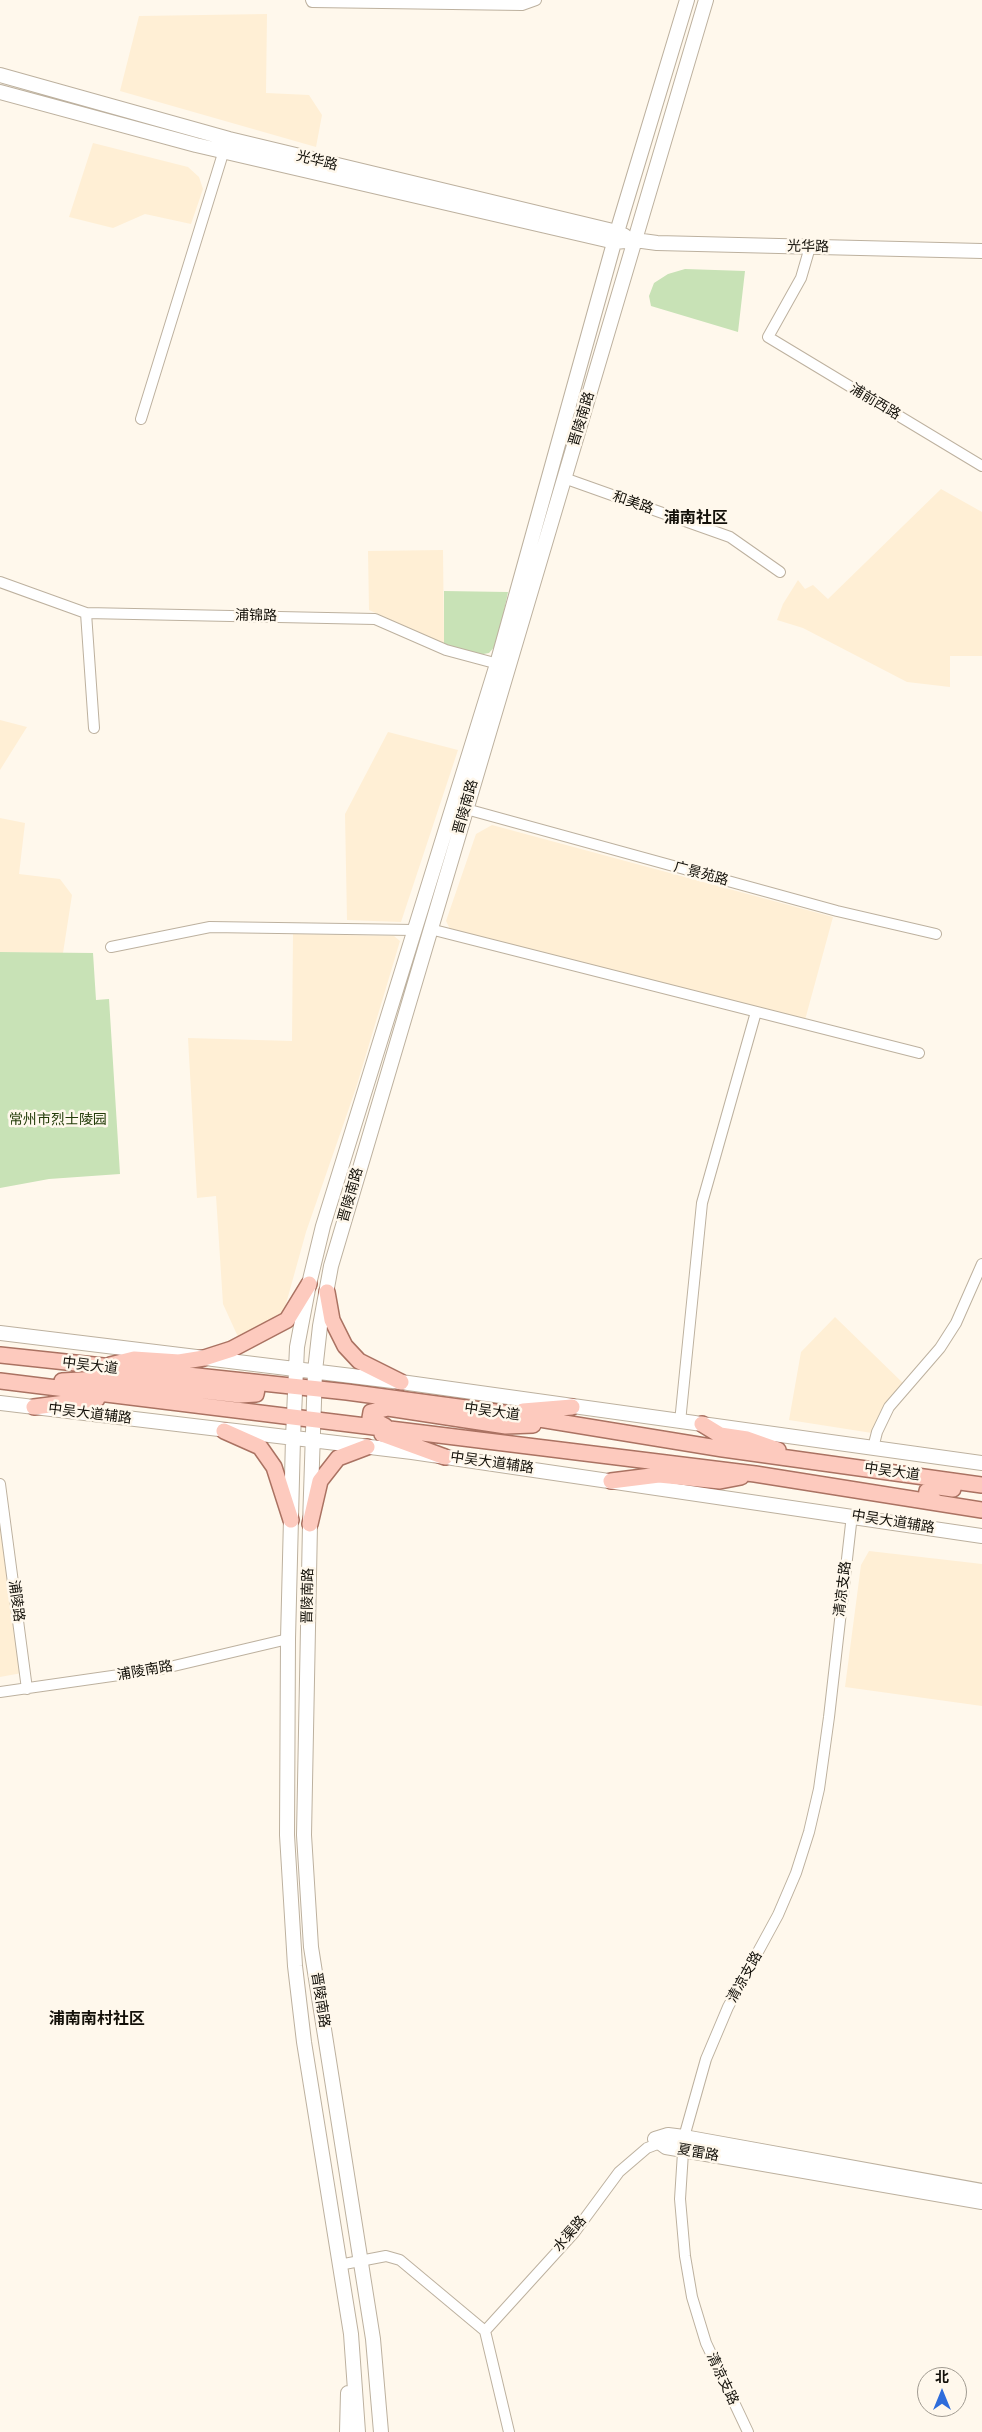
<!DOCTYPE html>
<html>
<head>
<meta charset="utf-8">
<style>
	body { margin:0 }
	#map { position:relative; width:982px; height:2432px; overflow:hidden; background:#fff8ec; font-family:"Fira Sans Condensed","Noto Sans SC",sans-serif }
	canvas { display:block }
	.north { position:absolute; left:917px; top:2367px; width:50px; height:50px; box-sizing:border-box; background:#fff8ec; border:1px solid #a19b91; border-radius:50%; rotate:0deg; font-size:14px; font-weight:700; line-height:20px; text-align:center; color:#131009 }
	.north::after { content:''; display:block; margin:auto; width:18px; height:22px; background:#2f6ddb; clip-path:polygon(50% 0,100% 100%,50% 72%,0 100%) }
</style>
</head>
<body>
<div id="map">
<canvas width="982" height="2432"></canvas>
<div class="north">北</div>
</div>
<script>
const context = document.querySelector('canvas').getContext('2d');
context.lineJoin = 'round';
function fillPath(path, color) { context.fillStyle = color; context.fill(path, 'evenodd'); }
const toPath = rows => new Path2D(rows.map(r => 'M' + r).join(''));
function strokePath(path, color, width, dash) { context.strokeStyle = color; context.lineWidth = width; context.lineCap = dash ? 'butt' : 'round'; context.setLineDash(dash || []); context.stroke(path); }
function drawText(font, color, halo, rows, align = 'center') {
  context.font = font + ' "Fira Sans Condensed","Noto Sans SC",sans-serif'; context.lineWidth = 5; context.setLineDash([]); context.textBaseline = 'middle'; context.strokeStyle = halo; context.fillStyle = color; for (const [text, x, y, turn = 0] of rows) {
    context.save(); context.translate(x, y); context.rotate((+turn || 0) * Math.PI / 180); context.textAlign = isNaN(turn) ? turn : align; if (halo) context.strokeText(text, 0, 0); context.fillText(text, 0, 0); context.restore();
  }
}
const built = toPath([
	[267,14,266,93,309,95,322,115,316,147,120,91,139,16],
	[93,143,188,167,199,177,203,189,191,224,145,214,113,228,69,217],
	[941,489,982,512,982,656,950,656,950,687,907,682,803,628,777,620,783,604,798,580,805,589,813,585,828,599],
	[443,550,444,644,369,610,368,551],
	[0,720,27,727,0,770],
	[388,732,458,750,401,922,347,920,345,814],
	[0,818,25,823,19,874,60,879,72,895,63,953,0,952],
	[492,825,833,917,805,1020,451,931,446,921,476,834],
	[293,934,394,936,400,941,356,1088,306,1232,279,1329,239,1339,223,1304,216,1196,197,1198,188,1038,292,1041],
	[835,1317,904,1384,886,1402,872,1433,789,1420,801,1352],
	[0,1522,22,1673,0,1677],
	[869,1551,982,1564,982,1706,845,1687,861,1565]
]);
const green = toPath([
	[685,269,745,271,738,332,651,306,649,296,654,283,668,274],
	[444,591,508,592,497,644,489,653,478,655,444,644],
	[0,952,93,953,96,1000,109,999,120,1174,49,1179,0,1188]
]);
const street = toPath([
	[311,0,312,2,522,5,536,0],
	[810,247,801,278,768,337,982,466],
	[141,419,225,147],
	[564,478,730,537,780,572],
	[0,582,86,613,375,619,446,650,502,665],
	[86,613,94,728],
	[466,809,837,911,936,934],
	[430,929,919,1053],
	[111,947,210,927,414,930],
	[680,1422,702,1203,756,1012],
	[873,1448,877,1432,889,1407,940,1348,956,1323,982,1264],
	[0,1484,27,1689],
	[0,1692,161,1669,288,1639],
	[339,2265,386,2256,400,2260,485,2331,509,2432],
	[485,2331,574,2233,619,2172,647,2148,660,2143],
	[748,2432,706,2343,692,2297,685,2256,680,2199,684,2137,706,2059,728,2007,778,1915,796,1873,809,1832,819,1789,829,1717,852,1515]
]);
const secondary = toPath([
	[0,75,229,139,617,232,625,236],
	[0,92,196,145,615,242,635,240,657,243,982,251],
	[0,1333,401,1382,982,1463],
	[0,1403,412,1452,982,1536],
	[655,2139,666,2147,982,2202],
	[655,2139,668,2135,684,2137,982,2191],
	[347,2432,348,2393],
	[358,2432,351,2334,304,2042,295,1966,287,1835,288,1639,293,1438,297,1347,309,1284,323,1226,497,664,617,232,687,0],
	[381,2432,373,2339,311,1947,304,1835,310,1524,315,1371,320,1326,331,1266,342,1229,706,0]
]);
const primary = toPath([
	[327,1292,332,1320,345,1346,359,1361,401,1382],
	[0,1355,347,1392,503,1413,723,1449,982,1485],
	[110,1365,134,1359,179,1362,204,1358,232,1349,287,1320,309,1284],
	[0,1381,755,1474,982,1510],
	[62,1381,100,1379,240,1395,256,1394,257,1389,248,1383],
	[34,1407,97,1399],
	[523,1411,572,1407],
	[702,1424,720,1435,747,1439,778,1450],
	[385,1426,370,1418,371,1412,388,1408,506,1426,533,1425],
	[224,1431,260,1447,274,1467,291,1520],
	[382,1434,445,1457],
	[611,1481,659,1475,720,1481,741,1477],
	[938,1503,926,1497,927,1491,939,1487,953,1489],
	[310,1524,320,1481,338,1458,367,1447]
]);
const streetNames = [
	["光华路",317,161,14],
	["光华路",808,247,1],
	["浦前西路",875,402,31],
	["晋陵南路",582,419,-73],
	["和美路",633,503,19],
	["浦锦路",256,616,1],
	["晋陵南路",466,807,-74],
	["广景苑路",701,874,15],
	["晋陵南路",351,1195,-74],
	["中吴大道",90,1366,7],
	["中吴大道",492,1412,8],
	["中吴大道辅路",90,1414,7],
	["中吴大道辅路",492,1463,8],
	["中吴大道",892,1472,8],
	["中吴大道辅路",893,1522,9],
	["清凉支路",843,1589,-83],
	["晋陵南路",308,1596,-89],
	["浦陵路",16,1601,82],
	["浦陵南路",145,1671,-10],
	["清凉支路",745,1977,-61],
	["晋陵南路",320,2000,81],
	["夏雷路",698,2153,10],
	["水渠路",570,2234,-49],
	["清凉支路",722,2379,65]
];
const parkNames = [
	["常州市烈士陵园",58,1120]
];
const quarterNames = [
	["浦南社区",696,519],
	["浦南南村社区",97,2020]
];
fillPath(built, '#ffefd5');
fillPath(green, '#c8e2b6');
strokePath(street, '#bdb19f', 12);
strokePath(secondary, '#bdb19f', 16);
strokePath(primary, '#aa7262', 18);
strokePath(street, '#fff', 10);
strokePath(secondary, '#fff', 14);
strokePath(primary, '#fdcabe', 15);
drawText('14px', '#131009', '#fff8ec', streetNames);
drawText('14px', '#233c09', '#fff8ec', parkNames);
drawText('bold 16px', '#131009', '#fff8ec', quarterNames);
</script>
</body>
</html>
